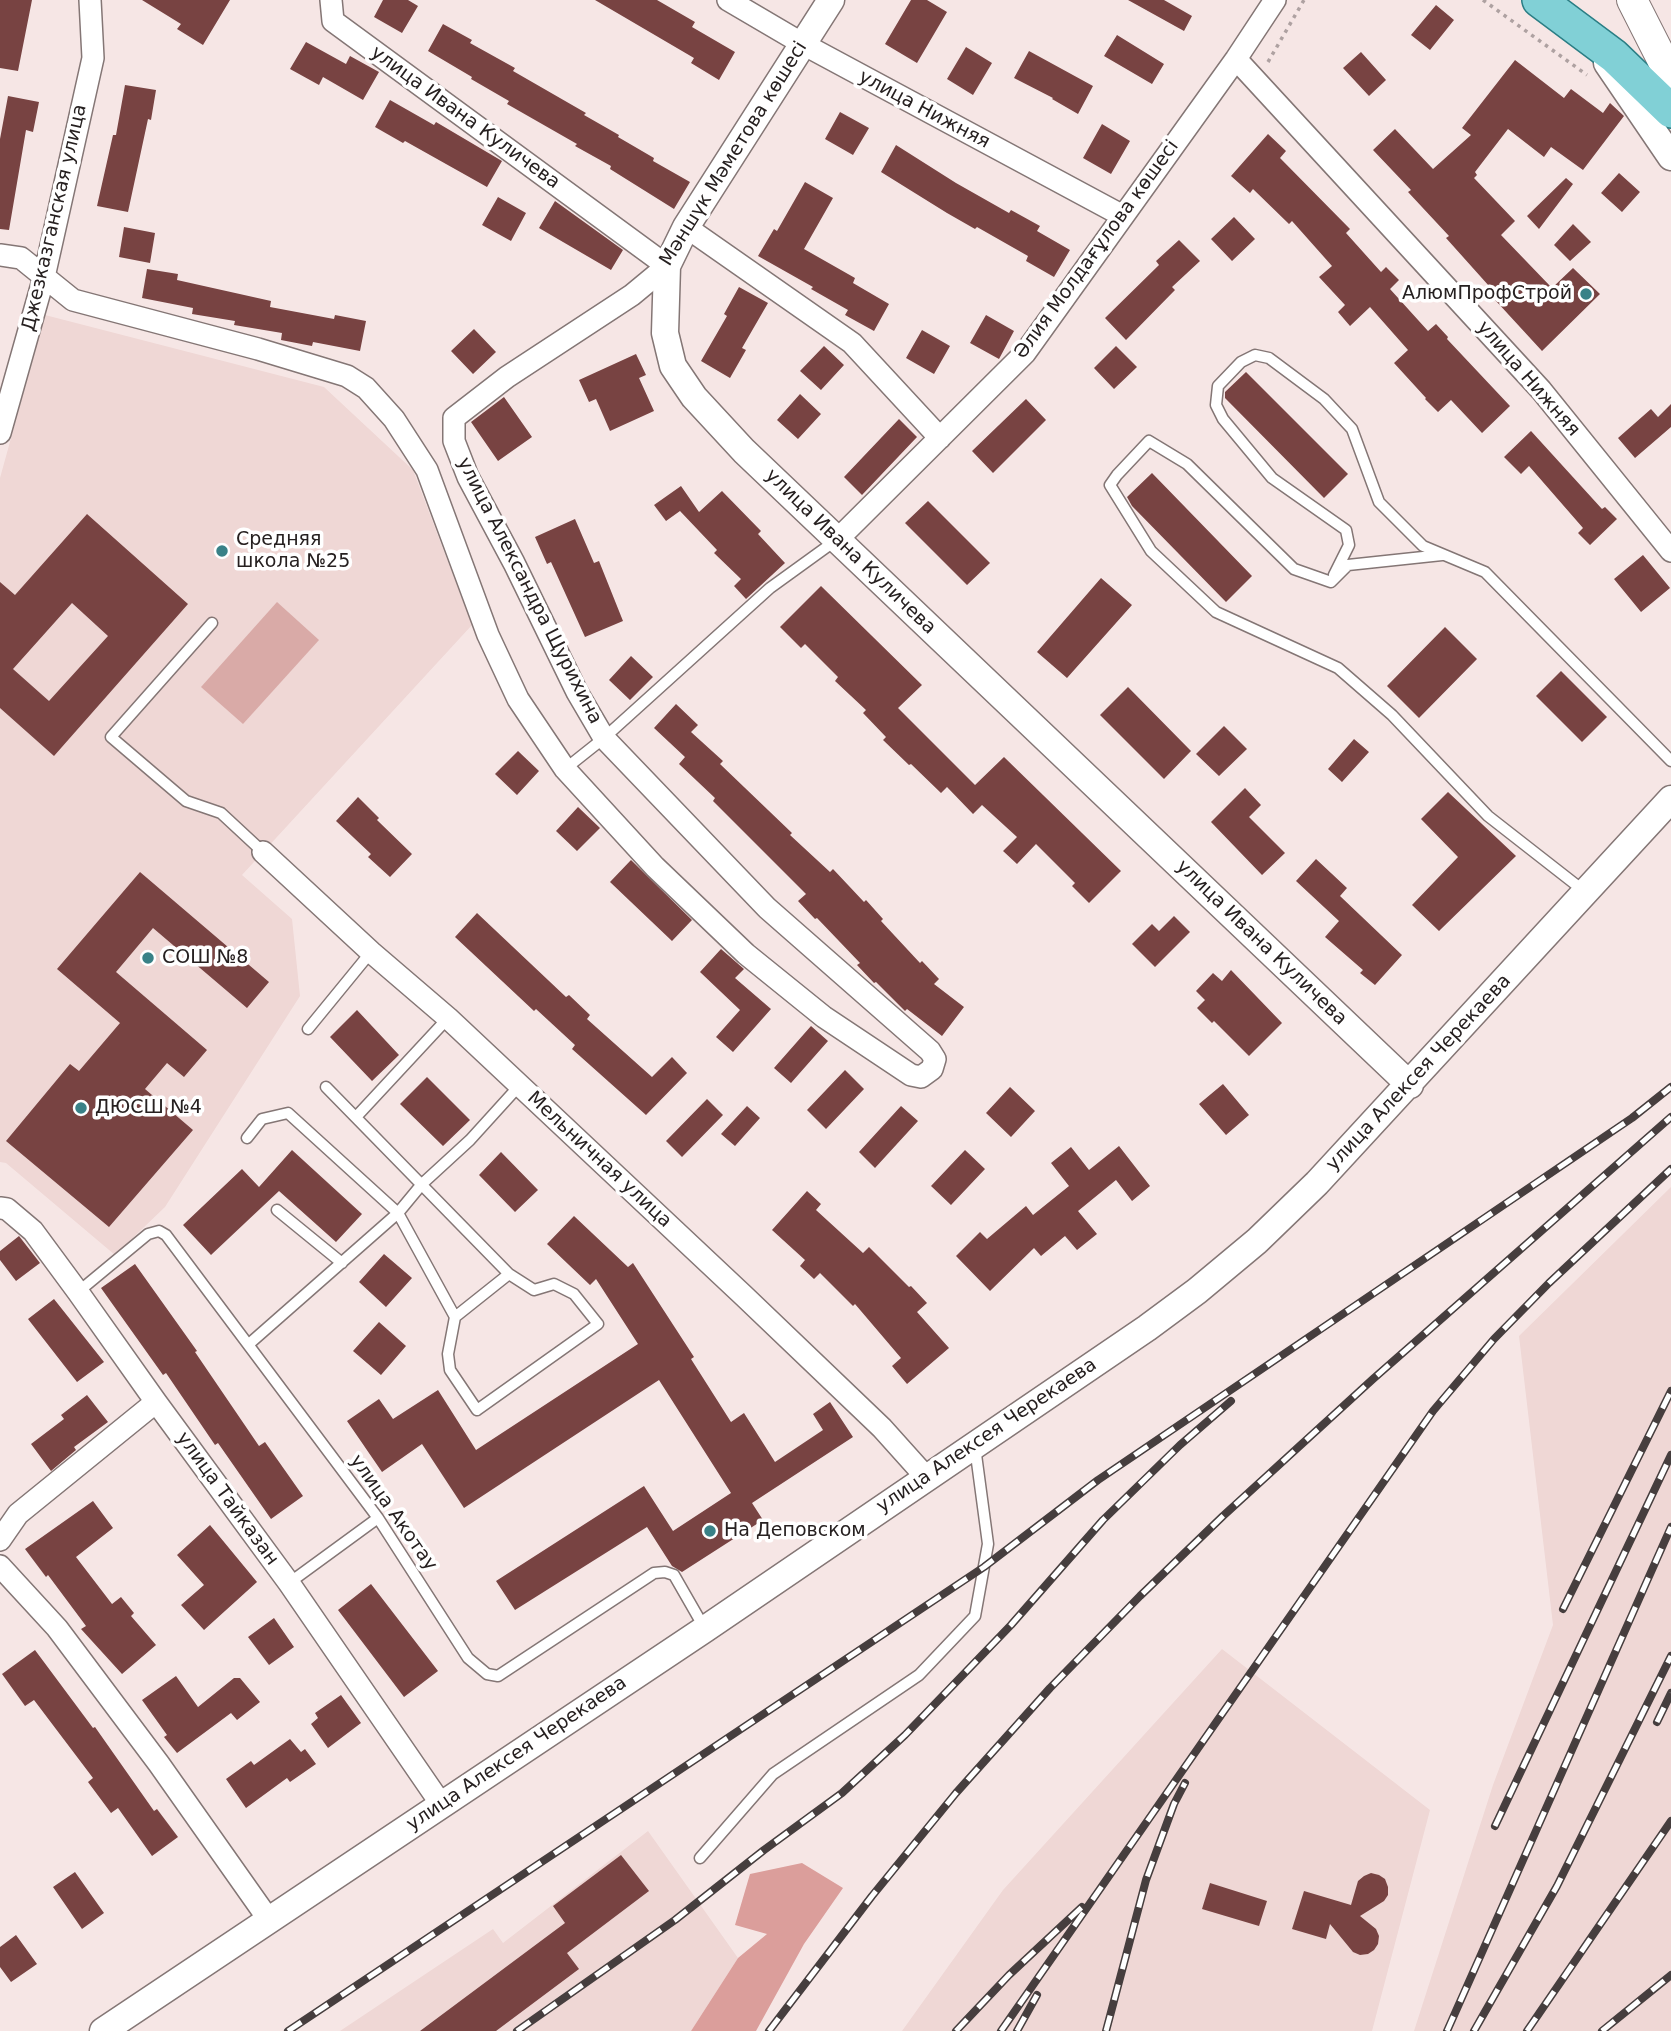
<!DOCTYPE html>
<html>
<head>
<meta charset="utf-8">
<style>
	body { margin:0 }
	canvas { display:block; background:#f6e6e5 }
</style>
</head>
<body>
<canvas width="1671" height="2031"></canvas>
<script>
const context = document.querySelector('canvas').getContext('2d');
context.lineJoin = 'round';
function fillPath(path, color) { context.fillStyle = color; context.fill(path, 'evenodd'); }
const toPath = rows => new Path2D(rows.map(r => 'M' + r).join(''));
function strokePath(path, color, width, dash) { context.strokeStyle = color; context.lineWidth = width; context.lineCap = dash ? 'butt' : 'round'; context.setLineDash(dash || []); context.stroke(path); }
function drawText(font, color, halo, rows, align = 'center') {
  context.font = font + ' "DejaVu Sans",sans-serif'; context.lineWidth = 7; context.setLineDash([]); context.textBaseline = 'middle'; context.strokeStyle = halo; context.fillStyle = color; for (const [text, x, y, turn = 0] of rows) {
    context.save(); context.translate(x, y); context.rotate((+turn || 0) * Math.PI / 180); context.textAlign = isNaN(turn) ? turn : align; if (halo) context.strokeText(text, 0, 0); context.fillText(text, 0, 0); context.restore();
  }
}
const built = toPath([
	[45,315,324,387,413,470,472,625,242,875,292,919,300,996,165,1207,115,1255,6,1163,0,1162,0,478],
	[1671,1187,1671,2031,1414,2031,1493,1785,1553,1625,1519,1336],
	[1222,1649,1430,1810,1372,2031,902,2031,1003,1890],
	[648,1831,738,1958,691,2031,340,2031,493,1929,503,1943]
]);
const green = toPath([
	[277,602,319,640,243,724,201,687]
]);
const forest = toPath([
	[802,1863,843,1888,804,1944,756,2031,691,2031,738,1958,767,1934,735,1925,750,1874]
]);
const building = toPath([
	[0,0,32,0,18,71,0,68],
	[142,0,230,0,203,45,177,29,181,24],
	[383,0,408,0,418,6,402,33,374,17],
	[595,0,657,0,695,22,692,27,735,52,719,80,691,63,694,58],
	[911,0,927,0,947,12,917,63,885,44],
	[1128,0,1164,0,1192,16,1184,31],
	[1436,5,1454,20,1430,50,1411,35],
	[443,24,472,40,470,43,515,68,513,71,586,113,584,115,619,135,618,137,654,158,653,161,690,182,674,209,610,169,611,166,575,146,577,144,507,104,509,101,471,79,472,77,428,51],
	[1117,35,1164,64,1152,84,1104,56],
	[306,42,346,64,350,56,379,72,363,100,323,77,319,85,290,69],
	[966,47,992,63,973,95,947,79],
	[1029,51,1093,86,1078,114,1052,99,1053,98,1014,78],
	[1361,52,1386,80,1369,96,1343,68],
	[1515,60,1564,98,1571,89,1603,113,1610,103,1624,116,1583,170,1551,147,1544,157,1508,129,1475,172,1477,175,1474,178,1515,221,1501,235,1552,288,1573,268,1600,294,1542,351,1485,289,1489,286,1446,238,1449,236,1408,192,1411,190,1373,150,1395,129,1433,169,1471,135,1462,128],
	[125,85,156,90,151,120,148,119,128,212,97,206,113,135,116,135],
	[8,96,39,102,33,132,26,130,9,230,0,229,0,139],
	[390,100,434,125,436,122,502,161,487,187,405,141,403,143,375,127],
	[840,112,869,128,853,155,825,139],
	[1102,124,1130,141,1111,174,1083,158],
	[1268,134,1286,151,1280,158,1350,229,1346,233,1381,272,1386,267,1399,280,1390,289,1428,331,1436,324,1448,337,1447,339,1510,406,1482,433,1451,400,1438,412,1425,399,1426,398,1394,363,1408,350,1370,307,1350,326,1338,312,1345,305,1319,277,1332,266,1292,221,1289,224,1253,189,1250,193,1231,176],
	[896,145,956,183,1009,213,1011,210,1040,226,1037,231,1070,250,1054,277,1026,261,1028,256,977,227,975,229,947,213,881,172],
	[1619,173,1640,192,1622,212,1601,193],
	[1566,178,1573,184,1539,229,1527,216],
	[805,182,833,198,804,249,855,278,853,283,889,304,874,331,845,315,848,310,811,289,813,287,758,256,774,229,777,231],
	[498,197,526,213,511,241,482,225],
	[555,201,623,250,611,270,539,228],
	[1234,217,1255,239,1232,261,1211,239],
	[1573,224,1591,242,1570,261,1554,245],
	[124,227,155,233,150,263,119,257],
	[1179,240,1200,261,1172,287,1175,290,1126,340,1105,318,1159,265,1156,261],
	[147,269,178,274,177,280,271,301,270,307,334,319,335,315,366,321,360,351,313,342,312,346,281,340,282,333,234,325,235,321,192,314,193,308,142,298],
	[739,287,768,303,742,348,746,350,730,378,701,361,727,316,724,314],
	[986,315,1014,331,999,359,970,343],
	[474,329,496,352,473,374,451,351],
	[922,330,950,346,934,374,906,358],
	[824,346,844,365,821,390,800,371],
	[1116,346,1137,367,1114,389,1094,368],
	[636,354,646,375,639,378,654,411,610,431,596,399,589,402,579,380],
	[1246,372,1348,474,1324,498,1225,398,1225,392],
	[800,394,821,414,798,439,777,420],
	[504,397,532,437,498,461,471,422],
	[1026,399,1046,420,993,473,972,451],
	[1671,404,1671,427,1635,458,1618,438,1651,409,1658,417],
	[899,419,917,437,862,495,844,477],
	[1531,431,1602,509,1605,507,1617,519,1590,545,1578,533,1583,528,1529,466,1521,474,1504,457],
	[1152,473,1252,576,1226,602,1132,506,1127,497],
	[681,486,699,512,722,491,761,531,758,534,785,563,746,599,734,586,741,579,714,553,717,550,680,511,666,521,654,505],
	[928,501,990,563,967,585,905,523],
	[87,514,188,604,54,756,0,708,0,582,15,595],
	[72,603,108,636,49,701,13,669],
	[575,519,594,563,599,561,623,621,585,637,551,562,547,564,535,537],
	[1643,555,1670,588,1641,612,1614,579],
	[1101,578,1132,605,1067,678,1037,652],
	[821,586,922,685,898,708,975,785,1004,757,1121,871,1089,903,1072,886,1075,883,1036,844,1017,864,1003,851,1017,837,982,805,973,814,947,787,941,793,911,764,909,765,883,740,886,737,863,713,866,710,835,681,838,677,805,644,801,648,780,627],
	[1445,627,1477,659,1419,718,1387,686],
	[631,656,653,677,630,700,609,680],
	[1561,671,1607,717,1582,742,1536,696],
	[1128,687,1191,751,1164,779,1100,715],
	[676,704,698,725,691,732,723,761,720,764,792,833,790,835,830,872,833,869,864,902,866,900,883,919,881,921,920,963,922,961,939,979,934,984,964,1007,942,1036,907,1009,905,1011,876,982,874,983,857,965,860,963,817,918,815,919,798,901,806,894,713,801,715,798,679,764,685,757,654,728],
	[1224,726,1247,749,1219,776,1196,754],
	[1354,739,1369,752,1342,782,1328,769],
	[518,751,539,771,517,795,495,774],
	[1245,788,1261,805,1249,817,1285,853,1262,875,1211,822],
	[1448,792,1516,856,1439,931,1412,905,1458,857,1421,819],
	[358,797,379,818,377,820,412,854,390,877,368,857,371,854,336,821],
	[578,807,600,828,577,851,556,831],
	[1316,859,1347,888,1340,896,1402,955,1375,985,1360,973,1363,970,1325,937,1339,921,1296,881],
	[631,860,692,920,672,941,610,882],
	[140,872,269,982,247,1008,153,928,116,972,207,1050,184,1077,167,1063,145,1089,193,1130,109,1227,6,1141,70,1064,79,1071,120,1023,57,969],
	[477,913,566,997,569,995,590,1015,587,1019,652,1077,672,1057,687,1073,646,1115,572,1049,575,1045,536,1009,534,1011,455,937],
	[1174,916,1190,932,1155,967,1132,944,1152,924,1159,931],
	[721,949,744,969,735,978,771,1009,733,1052,716,1037,740,1010,700,972],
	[1231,970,1282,1023,1249,1056,1214,1021,1212,1023,1197,1008,1205,1000,1196,991,1213,973,1222,981],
	[357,1010,399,1055,372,1081,330,1037],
	[811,1026,828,1041,791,1083,774,1068],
	[845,1070,864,1089,826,1129,807,1110],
	[427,1077,470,1120,443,1146,400,1104],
	[1223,1084,1249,1115,1226,1135,1199,1104],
	[1010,1087,1035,1111,1011,1137,986,1113],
	[707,1099,723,1115,682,1157,666,1141],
	[747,1106,760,1118,735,1146,721,1134],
	[901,1106,918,1121,875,1168,859,1152],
	[1119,1146,1150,1186,1132,1201,1116,1180,1078,1211,1097,1234,1077,1250,1065,1236,1041,1256,1034,1248,990,1291,956,1256,980,1232,987,1239,1026,1206,1033,1215,1069,1186,1051,1163,1071,1147,1089,1170],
	[292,1150,362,1214,336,1242,279,1191,211,1255,183,1225,242,1169,259,1187],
	[965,1150,985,1169,951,1205,931,1186],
	[501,1152,538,1190,515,1212,479,1175],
	[807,1191,821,1204,816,1210,863,1253,869,1247,909,1287,911,1286,927,1303,917,1312,949,1348,907,1384,892,1366,901,1358,855,1304,853,1306,820,1273,814,1279,800,1266,805,1260,772,1230],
	[574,1216,628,1267,633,1263,694,1357,691,1359,731,1422,744,1413,775,1462,823,1430,813,1414,830,1402,853,1437,752,1503,763,1520,682,1572,672,1566,647,1527,515,1610,496,1581,644,1486,673,1531,731,1493,659,1380,464,1508,422,1444,382,1472,347,1421,379,1399,393,1419,438,1390,476,1450,638,1344,596,1279,590,1285,547,1244],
	[19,1236,40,1263,16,1281,0,1260,0,1251],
	[384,1254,412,1278,386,1307,359,1282],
	[135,1264,197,1351,195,1352,259,1446,265,1442,303,1496,271,1519,218,1443,215,1445,166,1373,163,1375,101,1288],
	[54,1299,104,1362,77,1382,28,1319],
	[379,1322,406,1346,381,1375,353,1351],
	[87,1395,108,1422,74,1447,76,1450,51,1471,31,1444,64,1419,61,1415],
	[93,1501,113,1528,76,1557,112,1604,121,1597,134,1613,131,1616,156,1645,122,1674,81,1629,86,1626,48,1575,46,1577,25,1549],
	[210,1525,257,1582,204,1630,181,1605,204,1585,177,1555],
	[371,1584,438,1671,404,1697,338,1610],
	[274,1618,294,1647,269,1665,248,1637],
	[35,1650,93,1728,95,1727,154,1811,157,1809,178,1837,152,1856,118,1808,111,1813,88,1782,93,1778,34,1700,25,1706,2,1674],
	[176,1676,198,1707,234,1678,240,1678,260,1702,237,1720,231,1713,177,1753,164,1737,167,1735,142,1700],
	[341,1695,361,1723,328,1748,311,1724,318,1718,315,1713],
	[290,1739,301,1752,305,1749,316,1764,290,1782,287,1778,246,1808,226,1779,251,1761,254,1765],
	[621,1855,649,1891,567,1953,579,1969,496,2031,420,2031,565,1923,553,1906],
	[75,1872,104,1913,82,1929,53,1887],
	[1371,1873,1379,1875,1385,1879,1388,1887,1388,1895,1384,1901,1360,1916,1376,1929,1379,1936,1378,1944,1374,1950,1368,1954,1360,1955,1353,1952,1330,1924,1326,1939,1292,1929,1304,1891,1351,1905,1358,1881,1364,1876],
	[1210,1883,1267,1901,1259,1926,1202,1909],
	[16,1935,37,1964,11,1982,0,1967,0,1947]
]);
const path = toPath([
	[1483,0,1587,75],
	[1268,62,1304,0]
]);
const service = toPath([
	[1442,555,1348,565,1331,582,1294,569,1187,464,1149,441,1117,475,1110,485,1151,551,1216,612,1338,668,1392,715,1488,816,1584,891],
	[1334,575,1349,545,1346,530,1272,478,1223,419,1216,405,1218,386,1241,362,1255,355,1269,358,1324,399,1352,429,1379,502,1423,546,1485,572,1671,761],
	[212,623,111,737,186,801,221,813,263,852],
	[565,769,604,738,770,588,835,541],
	[308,1029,371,952],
	[326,1087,509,1274,455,1317,448,1354,450,1370,477,1410,598,1324,574,1294,554,1284,534,1290,509,1274],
	[356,1117,448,1018],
	[247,1138,262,1119,288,1113,398,1213,455,1317],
	[277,1210,342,1263],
	[78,1292,148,1234,159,1231,166,1235,378,1518,468,1658,487,1674,498,1676,654,1573,665,1572,674,1575,705,1629],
	[249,1344,398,1213,422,1184,470,1140,519,1086],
	[289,1583,378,1518],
	[700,1858,773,1774,919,1675,975,1616,988,1544,975,1447]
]);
const minor = toPath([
	[728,0,803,44,1123,216],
	[1236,59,1541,390,1671,551],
	[686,227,852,343,940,438],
	[0,255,21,258,73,300,258,349,347,376,366,388,394,419,427,470,488,635,518,699,565,769,655,867,746,954,824,1017,911,1075,921,1077,932,1069,935,1059,930,1051,767,908,604,738,577,692,514,563,468,477,454,441,454,418,507,377,632,295,667,266,333,21,331,0],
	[0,433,44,277,93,58,90,0],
	[837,540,1025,353,1236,59,1275,0],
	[263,852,371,952,448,1018,744,1296,882,1428,926,1477],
	[0,1208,7,1209,33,1231,78,1292,156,1402,289,1583,441,1804],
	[0,1540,18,1514,156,1402],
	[0,1566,57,1628,159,1764,269,1920]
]);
const tertiary = toPath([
	[831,0,686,227,667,266,665,333,673,366,694,397,744,451,1410,1085],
	[1607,63,1671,157],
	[103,2031,705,1629,1147,1328,1197,1291,1257,1241,1317,1183,1671,799]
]);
const secondary = toPath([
	[1632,0,1671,77]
]);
const primary = toPath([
	[1539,0,1614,56,1671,111]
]);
const rail = toPath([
	[1563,1609,1671,1391],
	[1657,1722,1671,1693],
	[1495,1826,1671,1455],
	[288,2031,984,1567,1098,1480,1632,1118,1671,1087],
	[517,2031,675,1920,764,1850,842,1793,905,1735,1011,1625,1103,1520,1180,1445,1231,1401],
	[769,2031,872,1896,956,1793,1050,1688,1140,1596,1223,1516,1373,1379,1671,1117],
	[956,2031,1009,1975,1082,1907],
	[1001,2031,1433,1411,1494,1339,1549,1283,1671,1169],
	[1017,2031,1037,1995],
	[1106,2031,1146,1880,1174,1804,1185,1783],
	[1447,2031,1671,1527],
	[1474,2031,1557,1886,1671,1656],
	[1527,2031,1671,1821],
	[1602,2031,1671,1975]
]);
const markers = [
	[1586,294,7,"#398187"],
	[222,551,7,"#398187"],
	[148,958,7,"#398187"],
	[81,1108,7,"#398187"],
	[710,1531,7,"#398187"]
];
const streetNames = [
	["улица Нижняя",924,110,28],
	["улица Ивана Куличева",465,118,36],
	["Мәншүк Мәметова көшесі",734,154,-58],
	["Джезказганская улица",55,218,-77],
	["Әлия Молдағұлова көшесі",1097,250,-54],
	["улица Нижняя",1528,379,49],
	["улица Ивана Куличева",850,552,44],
	["улица Александра Щурихина",529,591,63],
	["улица Ивана Куличева",1261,943,44],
	["улица Алексея Черекаева",1419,1073,-47],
	["Мельничная улица",599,1160,43],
	["улица Алексея Черекаева",987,1436,-34],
	["улица Тайказан",227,1499,54],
	["улица Акотау",393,1513,55],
	["улица Алексея Черекаева",517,1754,-34]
];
const poiNames = [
	["АлюмПрофСтрой",1572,294,"right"],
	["Средняя",236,540],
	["школа №25",236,562],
	["СОШ №8",162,958],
	["ДЮСШ №4",95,1108],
	["На Деповском",724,1531]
];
fillPath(built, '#efd7d5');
fillPath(green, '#d9aaa7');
fillPath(forest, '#db9e9b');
fillPath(building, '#784342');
strokePath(service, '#847675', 13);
strokePath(minor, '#847675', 24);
strokePath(tertiary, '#847675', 29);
strokePath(secondary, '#847675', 32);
strokePath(primary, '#2b7e85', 36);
strokePath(path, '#aea1a1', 3.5, [3.5, 5]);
strokePath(service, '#fff', 10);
strokePath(minor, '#fff', 21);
strokePath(tertiary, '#fff', 26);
strokePath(secondary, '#fff', 30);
strokePath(primary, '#81d0d6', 33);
strokePath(rail, '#463e3e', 8);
strokePath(rail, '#fff', 5, [16]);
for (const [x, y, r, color] of markers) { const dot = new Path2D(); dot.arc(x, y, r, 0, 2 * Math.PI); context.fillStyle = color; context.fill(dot); strokePath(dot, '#fff', 2.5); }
drawText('19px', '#262020', '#fff', streetNames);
drawText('19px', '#262020', '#fff', poiNames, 'left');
</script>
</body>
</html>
